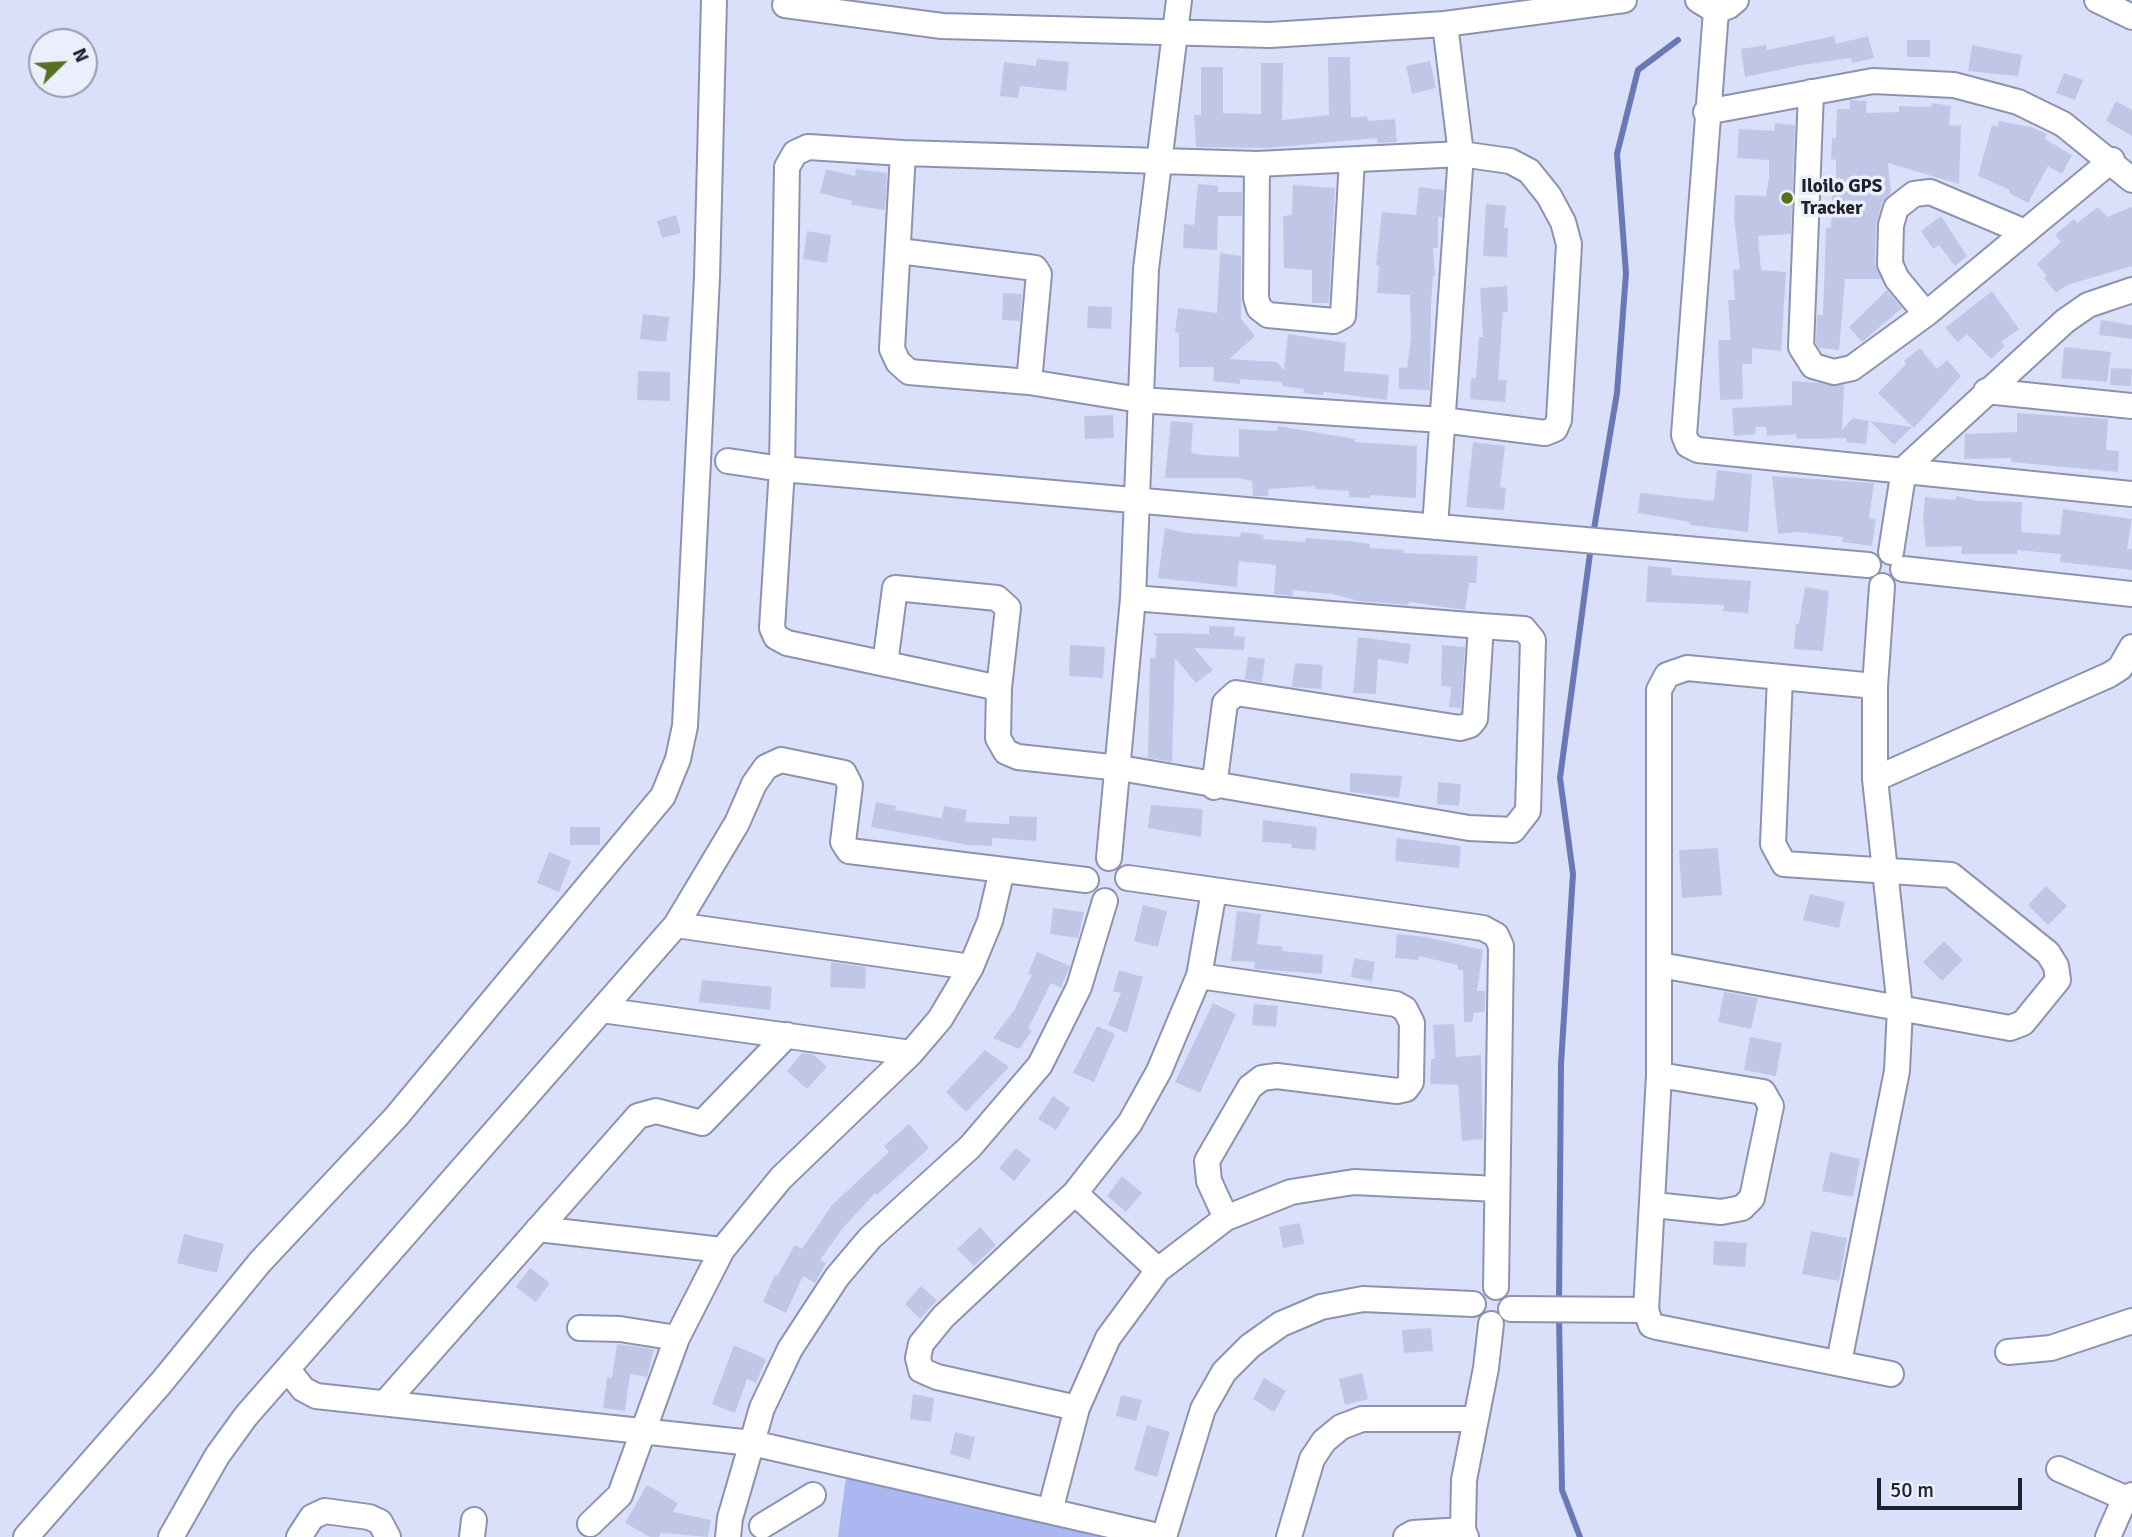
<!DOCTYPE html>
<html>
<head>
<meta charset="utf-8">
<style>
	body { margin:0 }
	#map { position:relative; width:2132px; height:1537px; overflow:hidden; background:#dae0fa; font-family:Signika,sans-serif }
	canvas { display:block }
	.north { position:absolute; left:28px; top:28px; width:70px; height:70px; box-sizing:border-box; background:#ebeefb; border:2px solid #999ca9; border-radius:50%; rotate:66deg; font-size:19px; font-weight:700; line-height:28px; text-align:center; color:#1e212d }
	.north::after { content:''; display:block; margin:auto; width:24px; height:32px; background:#597021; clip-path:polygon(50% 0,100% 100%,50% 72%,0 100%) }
	.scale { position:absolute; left:1877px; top:1478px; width:145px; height:32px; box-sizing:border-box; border:4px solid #1e212d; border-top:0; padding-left:9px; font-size:21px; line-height:24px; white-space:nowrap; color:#1e212d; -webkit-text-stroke:5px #ebeefb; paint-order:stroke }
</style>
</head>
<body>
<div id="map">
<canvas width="2132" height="1537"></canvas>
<div class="north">N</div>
<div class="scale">50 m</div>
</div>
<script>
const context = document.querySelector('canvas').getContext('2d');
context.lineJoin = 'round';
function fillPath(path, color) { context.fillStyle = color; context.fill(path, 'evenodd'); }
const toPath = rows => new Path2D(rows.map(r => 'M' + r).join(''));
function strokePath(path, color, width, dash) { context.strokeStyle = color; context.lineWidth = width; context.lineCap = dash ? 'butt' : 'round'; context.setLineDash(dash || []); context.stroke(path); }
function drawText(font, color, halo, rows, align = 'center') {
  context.font = font + ' Signika,sans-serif'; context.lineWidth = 7; context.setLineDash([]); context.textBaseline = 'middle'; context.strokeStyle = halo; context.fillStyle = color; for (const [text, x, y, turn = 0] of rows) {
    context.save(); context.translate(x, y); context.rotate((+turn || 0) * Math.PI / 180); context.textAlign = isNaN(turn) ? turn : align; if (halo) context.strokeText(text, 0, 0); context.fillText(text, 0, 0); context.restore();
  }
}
const green = toPath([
	[846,1478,1112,1537,838,1537]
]);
const stream = toPath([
	[1593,535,1617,393,1626,273,1617,154,1638,70,1678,40],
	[1559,1305,1561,1064,1573,874,1560,778,1591,546],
	[1559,1316,1562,1490,1580,1537]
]);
const building = toPath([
	[1834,36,1836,44,1868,36,1874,58,1852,63,1851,58,1802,65,1745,77,1741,49,1766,45,1767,50],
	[1907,40,1930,40,1930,57,1907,57],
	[1972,45,2022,55,2018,76,1968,71],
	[1328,57,1350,57,1351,118,1367,116,1368,121,1395,119,1397,142,1377,143,1377,138,1268,148,1196,147,1194,115,1201,115,1201,67,1223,67,1223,113,1261,114,1261,63,1283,63,1282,120,1329,115],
	[1037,59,1069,62,1066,91,1020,86,1018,98,1000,96,1004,62,1036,66],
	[1430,61,1436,88,1412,94,1406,66],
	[2064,73,2083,80,2075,100,2056,93],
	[1850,100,1867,101,1866,113,1899,112,1899,106,1931,107,1932,103,1951,106,1949,125,1961,126,1959,184,1888,163,1891,193,1882,203,1876,225,1875,264,1881,279,1845,279,1839,350,1819,348,1816,343,1817,315,1823,315,1826,228,1831,228,1832,193,1836,193,1836,160,1831,159,1832,138,1836,138,1837,109,1850,109],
	[2116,101,2132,110,2132,136,2106,121],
	[1999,121,2031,127,2047,134,2045,139,2072,155,2062,174,2048,166,2028,203,2009,193,2010,190,1978,176,1992,125,1998,127],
	[1775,123,1795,125,1791,234,1758,236,1761,270,1786,272,1781,351,1752,348,1752,364,1742,364,1743,399,1720,400,1718,340,1731,340,1728,300,1735,300,1733,270,1740,269,1734,218,1735,195,1766,196,1769,178,1769,160,1737,158,1739,129,1774,131],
	[826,169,855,176,856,169,887,173,885,210,851,205,852,201,820,193],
	[1198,184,1218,186,1218,192,1242,192,1242,216,1218,216,1217,250,1183,248,1184,224,1194,225],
	[1293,185,1335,188,1329,303,1312,303,1312,270,1284,268,1283,216,1292,215],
	[1419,187,1444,190,1442,217,1438,217,1438,248,1433,248,1435,275,1433,276,1431,305,1430,390,1399,389,1399,367,1407,368,1411,338,1410,295,1377,293,1379,266,1376,265,1382,212,1416,215],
	[1486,204,1506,206,1504,228,1508,228,1507,257,1483,256],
	[2098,207,2107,217,2132,207,2132,266,2067,285,2056,293,2044,278,2047,276,2037,264,2061,242,2055,235,2074,219,2077,223],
	[676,215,681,233,662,238,657,221],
	[1941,216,1967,256,1955,266,1939,245,1933,249,1921,231],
	[807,231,831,235,827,263,803,259],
	[1220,253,1241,256,1241,319,1255,336,1229,359,1277,362,1284,370,1288,334,1346,343,1344,371,1389,375,1387,400,1324,392,1323,395,1303,393,1304,389,1282,386,1282,382,1240,379,1240,384,1213,381,1214,367,1179,367,1179,333,1175,332,1178,308,1217,313],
	[1507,286,1508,312,1503,312,1498,380,1507,380,1505,402,1470,399,1471,378,1476,378,1479,337,1483,337,1480,288],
	[1887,290,1902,308,1862,342,1849,327],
	[1992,291,2019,329,2001,342,2005,346,1991,359,1967,334,1958,342,1945,328],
	[1003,293,1022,294,1020,321,1002,320],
	[1088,306,1112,307,1111,329,1087,328],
	[643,314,669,317,666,342,640,339],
	[2101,320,2132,325,2132,339,2099,335],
	[2064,347,2111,352,2107,382,2061,378],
	[1920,348,1937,369,1947,360,1961,376,1914,428,1878,393,1906,364,1904,361],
	[2111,368,2132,369,2131,386,2110,385],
	[638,371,670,372,670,401,637,400],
	[1792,381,1844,385,1842,430,1853,418,1869,421,1866,444,1846,442,1847,438,1797,439,1796,434,1767,436,1766,427,1756,427,1755,434,1734,436,1732,408,1792,405],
	[2017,413,2108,419,2106,450,2119,451,2118,472,2011,462,2011,458,1964,459,1965,434,2017,432],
	[1113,415,1114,438,1085,439,1084,416],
	[1171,421,1193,423,1191,453,1204,455,1239,457,1239,429,1277,431,1278,426,1355,439,1355,442,1417,446,1416,498,1370,495,1370,498,1349,497,1349,491,1315,489,1315,486,1269,489,1268,496,1253,496,1252,481,1239,478,1165,478],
	[1870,421,1912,427,1894,445],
	[1473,442,1505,446,1500,487,1506,488,1504,510,1466,507],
	[1717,470,1752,474,1748,532,1690,525,1690,522,1638,513,1640,493,1714,501],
	[1772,476,1874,483,1869,518,1876,519,1872,546,1842,542,1843,537,1798,532,1778,534],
	[1956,496,1978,501,2022,502,2021,532,2060,535,2063,509,2132,519,2127,549,2132,549,2132,570,2060,562,2061,554,2017,550,2017,554,1961,554,1962,546,1926,547,1923,519,1925,497,1956,500],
	[1165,528,1187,533,1240,537,1241,532,1264,535,1263,539,1305,542,1306,538,1349,541,1370,544,1370,548,1404,550,1403,553,1478,556,1476,583,1469,583,1465,610,1409,602,1408,605,1359,601,1332,594,1293,590,1293,596,1274,594,1276,565,1239,561,1237,587,1158,578],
	[1648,566,1672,568,1671,575,1751,581,1748,613,1723,611,1724,605,1646,602],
	[1805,587,1829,591,1823,651,1794,649,1796,624,1799,624],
	[1209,626,1235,627,1234,636,1245,637,1244,650,1194,648,1213,670,1196,683,1175,658,1172,762,1148,758,1150,658,1155,658,1157,637,1153,633,1209,634],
	[1358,637,1411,644,1408,664,1378,659,1376,694,1353,693],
	[1070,645,1105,647,1103,678,1069,676],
	[1442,645,1465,647,1461,708,1449,707,1451,687,1441,686],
	[1248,657,1265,659,1262,682,1245,679],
	[1295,663,1323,665,1321,689,1292,687],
	[1350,773,1402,776,1399,798,1350,792],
	[1438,782,1461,784,1459,806,1437,804],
	[876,802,896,806,895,810,942,818,944,806,967,810,965,822,1009,824,1009,816,1037,817,1036,841,992,838,992,846,968,845,871,827],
	[1151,805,1203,809,1201,837,1148,828],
	[1263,820,1317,827,1315,850,1291,848,1292,844,1262,842],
	[570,827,600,827,600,845,570,845],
	[1397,838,1461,846,1459,868,1395,861],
	[1718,848,1722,895,1682,898,1679,850],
	[549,852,571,861,559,892,537,883],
	[2046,886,2067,906,2048,925,2028,905],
	[1810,894,1845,902,1839,928,1803,920],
	[1143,905,1167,911,1158,947,1134,941],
	[1053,908,1084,912,1078,938,1050,934],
	[1237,911,1261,914,1257,944,1283,947,1282,951,1323,955,1322,974,1254,969,1255,962,1231,961],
	[1397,934,1426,937,1483,950,1477,991,1485,991,1485,1012,1474,1013,1472,1022,1464,1022,1463,970,1458,970,1458,965,1419,956,1418,960,1395,958],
	[1944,941,1963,960,1942,981,1923,962],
	[1037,952,1070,966,1061,988,1051,983,1028,1029,1032,1031,1019,1049,993,1038,1015,1009,1032,975,1028,974],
	[1354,958,1375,962,1372,981,1351,977],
	[831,962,866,967,865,989,830,987],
	[1119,970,1143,977,1127,1033,1108,1025,1121,993,1113,991],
	[702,980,772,987,770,1010,699,1002],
	[1724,992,1758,998,1751,1029,1718,1022],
	[1213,1003,1236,1014,1200,1093,1175,1082],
	[1254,1004,1278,1006,1276,1027,1252,1025],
	[1454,1024,1456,1057,1481,1055,1483,1139,1462,1141,1458,1085,1430,1084,1431,1059,1435,1059,1433,1025],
	[1097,1026,1115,1034,1094,1082,1073,1073],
	[1750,1037,1782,1043,1776,1076,1744,1070],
	[985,1050,1009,1067,966,1112,946,1092],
	[802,1053,813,1054,827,1067,807,1089,787,1071],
	[1053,1096,1070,1108,1056,1130,1038,1119],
	[909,1124,929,1148,877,1195,875,1193,842,1229,820,1260,826,1263,815,1283,803,1276,786,1313,763,1302,775,1275,777,1276,795,1245,802,1249,832,1205,889,1152,884,1146],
	[1016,1148,1031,1160,1014,1181,999,1168],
	[1830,1152,1860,1159,1853,1197,1822,1191],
	[1122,1176,1142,1193,1126,1212,1107,1196],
	[1300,1223,1304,1244,1283,1248,1279,1227],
	[980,1227,996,1245,974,1266,957,1249],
	[1811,1231,1847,1238,1839,1281,1802,1274],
	[184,1234,224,1244,217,1273,177,1263],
	[1714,1241,1747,1243,1745,1267,1713,1265],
	[530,1268,550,1283,536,1302,516,1287],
	[921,1286,937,1300,920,1319,905,1304],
	[1431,1328,1433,1351,1404,1353,1402,1330],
	[617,1344,654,1349,647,1377,630,1374,625,1411,603,1408,607,1377,612,1378],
	[734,1345,766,1359,756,1383,747,1379,735,1413,712,1404],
	[1362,1373,1368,1399,1345,1405,1339,1379],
	[1264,1378,1286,1391,1274,1412,1253,1399],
	[913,1394,934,1398,931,1422,910,1419],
	[1121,1395,1142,1400,1136,1421,1116,1416],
	[1147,1425,1170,1432,1157,1477,1134,1470],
	[955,1432,975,1437,970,1460,950,1454],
	[647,1485,678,1503,673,1512,711,1520,708,1537,661,1533,659,1537,650,1537,625,1523]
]);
const minor = toPath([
	[1698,0,1716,11,1729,6,1736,0],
	[2097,0,2132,17],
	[785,5,942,26,1270,35,1445,24,1624,0],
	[1716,11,1684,435,1688,445,1698,450,2132,494],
	[1811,92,1801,347,1813,366,1834,372,1852,368,1926,314,2112,160],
	[1706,112,1873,81,1954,85,2018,102,2063,124,2132,180],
	[903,153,892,349,898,362,909,372,1029,382,1140,400,1442,420,1545,433,1555,429,1559,420,1569,244,1563,222,1549,196,1529,171,1510,161,1461,154,1257,164,903,153,808,147,795,153,787,167,782,469,772,628,776,637,787,643,999,688],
	[1257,164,1256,298,1259,308,1268,315,1334,321,1343,316,1352,160],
	[899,251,1035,268,1039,274,1029,382],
	[1926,314,1897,279,1890,264,1891,225,1896,208,1914,194,1930,192,2025,232],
	[1986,391,2132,406],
	[728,461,782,469,1868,565],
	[1435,527,1461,154,1445,24],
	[1891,552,1904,469,2065,321,2088,305,2132,290],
	[1903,569,2132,594],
	[1133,598,1481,626,1475,719,1470,725,1460,728,1236,693,1225,703,1214,787],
	[885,664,895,588,997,598,1008,608,999,688,998,738,1006,752,1018,757,1120,768,1469,828,1513,830,1528,811,1533,640,1524,629,1481,626],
	[1875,686,1687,668,1667,675,1659,690,1659,1075,1646,1310,1651,1325,1657,1327,1891,1374],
	[1875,779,2109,675,2120,668,2132,647],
	[1109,858,1133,598,1146,269,1179,0],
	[1128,878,1483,928,1496,935,1501,946,1496,1287],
	[676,925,971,967],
	[1660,965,2010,1028,2023,1023,2058,980,2056,966,2048,953,1951,875,1784,864,1773,844,1780,677],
	[1199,976,1396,1004,1405,1009,1412,1023,1411,1082,1406,1089,1397,1091,1277,1076,1262,1078,1250,1087,1207,1161,1209,1181,1226,1218],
	[602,1010,911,1053],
	[1075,1193,1158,1270],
	[1654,1205,1721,1212,1742,1208,1752,1198,1771,1106,1763,1092,1659,1075],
	[538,1229,722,1250],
	[1511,1309,1646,1310],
	[580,1328,620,1329,677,1338],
	[2008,1352,2051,1348,2132,1321],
	[1839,1362,1897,1071,1900,1008,1875,779,1875,686,1882,586],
	[288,1370,303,1389,316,1396,752,1443,1162,1537],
	[385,1403,638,1116,656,1111,702,1123,787,1035],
	[1077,1408,937,1377,921,1370,918,1358,921,1344,943,1317,1075,1193,1130,1123,1159,1071,1199,976,1214,891],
	[2059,1469,2125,1498],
	[1050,1511,1077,1408,1108,1338,1158,1270,1226,1218,1291,1192,1354,1182,1497,1189],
	[590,1524,620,1495,677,1338,722,1250,781,1178,911,1053,940,1019,971,967,990,921,1002,870],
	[762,1526,813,1495],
	[26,1537,161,1383,260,1262,396,1117,663,796,678,759,685,726,707,277,714,0],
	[171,1537,217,1456,246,1416,676,925,737,823,754,784,766,767,781,760,844,773,850,785,843,842,849,851,1086,880],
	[299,1537,312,1517,325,1511,369,1517,380,1522,388,1537],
	[472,1537,474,1520],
	[728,1537,730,1518,762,1408,790,1349,837,1277,870,1238,970,1147,1040,1065,1079,987,1105,901],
	[1164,1537,1203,1409,1224,1372,1250,1346,1281,1324,1321,1307,1363,1299,1473,1304],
	[1289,1537,1312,1459,1324,1441,1341,1427,1362,1419,1476,1419],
	[1406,1537,1413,1533,1463,1530],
	[1466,1537,1463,1530,1464,1480,1486,1368,1491,1324],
	[2108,1537,2125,1498,2132,1495]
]);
const markers = [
	[1787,198,7,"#597021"]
];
const poiNames = [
	["Iloilo GPS",1801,187],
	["Tracker",1801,209]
];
fillPath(green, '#aab7f1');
strokePath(stream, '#6c78b6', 6);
fillPath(building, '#c0c7e6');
strokePath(minor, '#8c93b0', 28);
strokePath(minor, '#fff', 24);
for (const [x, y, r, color] of markers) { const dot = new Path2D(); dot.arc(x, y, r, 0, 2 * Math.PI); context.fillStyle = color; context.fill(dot); strokePath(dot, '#ebeefb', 2.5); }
drawText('bold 19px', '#1e212d', '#ebeefb', poiNames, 'left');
</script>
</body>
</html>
